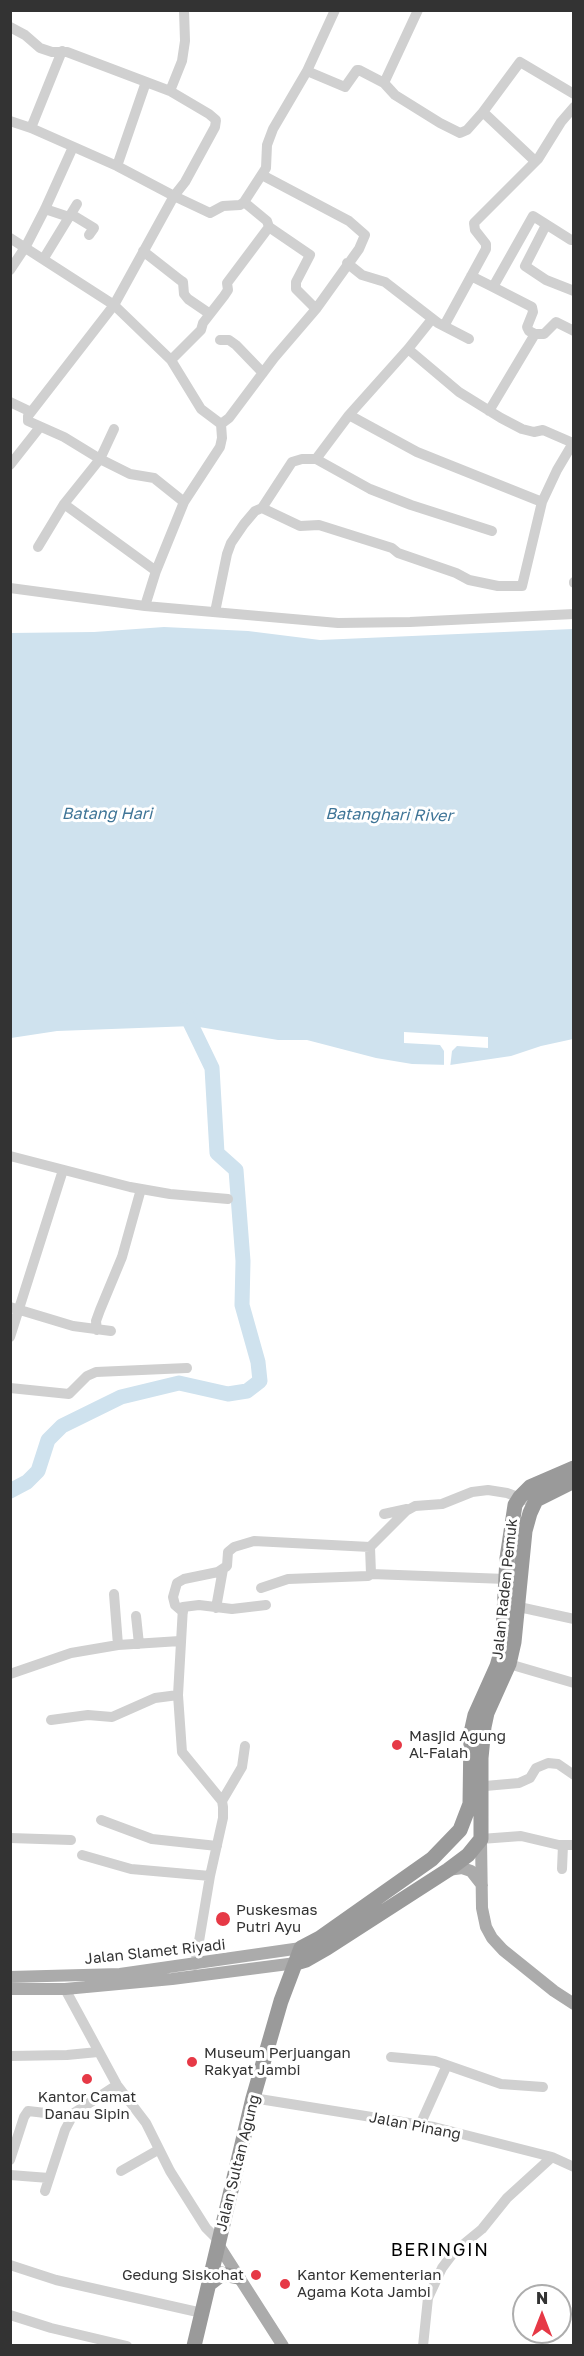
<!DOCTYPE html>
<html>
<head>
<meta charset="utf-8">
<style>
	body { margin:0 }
	#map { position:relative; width:584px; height:2356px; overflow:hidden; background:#fff; font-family:"Golos Text",sans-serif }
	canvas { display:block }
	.frame { position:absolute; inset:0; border:12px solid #333; pointer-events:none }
	.north { position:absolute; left:512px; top:2284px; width:60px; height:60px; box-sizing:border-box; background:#fff; border:2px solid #adadad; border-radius:50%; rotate:0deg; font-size:16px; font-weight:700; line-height:24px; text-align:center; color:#333 }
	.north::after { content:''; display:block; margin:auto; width:21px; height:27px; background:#e63946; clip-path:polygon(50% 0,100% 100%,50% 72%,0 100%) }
</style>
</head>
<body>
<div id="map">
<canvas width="584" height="2356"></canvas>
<div class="frame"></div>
<div class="north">N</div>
</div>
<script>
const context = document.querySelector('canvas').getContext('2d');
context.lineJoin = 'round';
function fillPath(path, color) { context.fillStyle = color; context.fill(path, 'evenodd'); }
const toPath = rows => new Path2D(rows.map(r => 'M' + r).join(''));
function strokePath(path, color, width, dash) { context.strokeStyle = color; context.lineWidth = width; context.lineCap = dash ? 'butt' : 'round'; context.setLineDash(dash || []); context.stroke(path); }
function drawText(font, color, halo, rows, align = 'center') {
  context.font = font + ' "Golos Text",sans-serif'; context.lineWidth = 6; context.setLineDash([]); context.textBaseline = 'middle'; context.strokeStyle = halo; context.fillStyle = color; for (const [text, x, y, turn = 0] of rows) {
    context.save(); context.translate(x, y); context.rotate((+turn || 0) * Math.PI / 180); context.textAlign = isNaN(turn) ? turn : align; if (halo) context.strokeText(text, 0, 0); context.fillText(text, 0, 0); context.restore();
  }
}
const water = toPath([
	[164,627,248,631,320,640,573,629,573,1039,541,1046,511,1056,450,1065,412,1064,376,1058,307,1040,278,1040,193,1026,57,1031,11,1038,10,633,94,632]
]);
const pier = toPath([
	[404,1032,488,1037,488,1048,457,1046,452,1051,450,1068,444,1068,444,1051,440,1045,404,1043]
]);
const river = toPath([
	[10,1491,27,1482,38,1471,48,1440,62,1426,121,1397,179,1383,228,1394,247,1391,260,1381,258,1362,242,1305,243,1261,236,1170,217,1153,212,1068,184,1010]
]);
const minor = toPath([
	[10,27,25,35,40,48,52,52,67,52,170,91],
	[307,71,345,87,357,70,359,70,384,83,395,95,440,123,460,133,467,130,483,112,520,62,574,94],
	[384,83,418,10],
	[483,112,535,161],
	[10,121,31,128,117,166,174,196,185,182,215,127,216,120,209,114,170,91,182,61,185,41,184,10],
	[31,128,62,51],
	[117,166,146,82],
	[45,209,69,217],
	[71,214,94,228,89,235],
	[546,225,525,266,546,280,574,291],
	[269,227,310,255,296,282,296,289,316,309],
	[10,238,114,305,171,360,201,409,221,424,222,438,220,447,184,502,156,571,145,606],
	[143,251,180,280,183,282,184,294,188,299,210,314],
	[44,258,77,204],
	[347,263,362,275,385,282,438,323,469,339],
	[10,270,26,246,45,209,73,147],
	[471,276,493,287,533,216,571,240],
	[493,287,532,307,533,312,527,327,529,331,535,334,544,334,556,322,574,331],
	[444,326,486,249,486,244,475,230,474,223,538,159,561,122,574,107],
	[220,340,229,340,236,345,263,373],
	[408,349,459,392,501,418,522,429,534,432,543,430,573,443,557,470,542,502],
	[171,360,201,330,203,323,224,296,228,290,227,283,269,227,267,221,244,202],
	[10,402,31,412],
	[489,411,535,334],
	[221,424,229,418,274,358,316,309,359,249,365,235,349,221,262,175],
	[114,429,100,459,130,474,154,478,184,502],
	[316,459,370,489,411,505,492,531],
	[10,465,40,427],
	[64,504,156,571],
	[262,508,300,526,319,525,392,548,398,553,456,573,469,580,498,586,522,586,542,502,417,452,349,415],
	[38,547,64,504,100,459,64,437,28,421,28,416,114,305,174,196,210,213,223,206,240,205,244,202,266,168,267,145,273,129,307,71,335,10],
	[574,582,574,583],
	[10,588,145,606,338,623,410,622,574,614],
	[215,612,227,554,231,543,244,524,255,511,262,508,292,462,302,459,316,459,349,415,408,349,432,319],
	[10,1156,130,1187,170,1194,228,1199],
	[10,1307,73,1326,111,1331],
	[97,1330,96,1321,100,1310,122,1257,141,1189],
	[10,1337,63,1170],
	[10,1388,69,1394,87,1376,96,1372,187,1368],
	[384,1514,407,1509],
	[370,1547,371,1574],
	[261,1588,288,1579,368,1576,371,1574,506,1579],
	[114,1594,118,1645],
	[519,1607,574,1619],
	[216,1608,223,1569],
	[183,1612,175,1605,173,1597,177,1583,184,1579,218,1572,227,1566,228,1552,234,1547,254,1541,370,1547,406,1511,415,1506,442,1504,472,1492,488,1490,507,1493,526,1500],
	[136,1616,139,1644],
	[509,1664,574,1683],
	[10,1674,71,1653,118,1645,180,1641],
	[51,1720,88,1715,112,1717,155,1698,178,1695],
	[474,1787,519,1783,530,1778,536,1768,548,1763,558,1764,574,1775],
	[222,1801,242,1767,245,1746],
	[101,1820,152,1839,217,1846],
	[10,1838,71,1840],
	[481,1839,521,1836,559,1845,574,1845],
	[82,1855,131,1869,210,1876],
	[562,1869,563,1845],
	[195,1965,210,1876,223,1818,223,1807,222,1801,182,1752,178,1695,183,1607,199,1605,232,1609,266,1605],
	[65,1989,117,2085,146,2123,170,2171,206,2228,219,2241],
	[10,2056,67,2055,98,2052],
	[391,2057,435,2061,501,2084,543,2087],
	[253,2098,434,2127,552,2157,574,2167],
	[420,2125,447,2065],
	[10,2160,24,2117,28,2111,72,2116],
	[121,2171,158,2150],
	[10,2175,49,2178],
	[45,2191,65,2130,74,2113,117,2085],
	[10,2265,56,2280,202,2313],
	[10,2315,51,2328,127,2346],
	[423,2346,428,2298,442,2268,454,2252,482,2229,507,2198,552,2157]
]);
const major = toPath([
	[481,1839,482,1908,486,1927,492,1938,503,1950,554,1991,574,2004],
	[448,1870,462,1868,471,1871,482,1885],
	[10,1977,120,1974,301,1948],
	[10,1989,65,1989,172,1979,296,1963],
	[219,2246,283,2346]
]);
const highway = toPath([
	[296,1963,306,1960,327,1948,448,1870,468,1855,481,1839,481,1758,484,1727,487,1713,509,1664,514,1642,525,1531,530,1513,536,1500,574,1481],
	[209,2284,222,2274,238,2277],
	[194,2346,253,2098,281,2001,301,1948,320,1938,432,1859,460,1830,470,1804,471,1733,475,1715,497,1666,502,1649,507,1558,515,1505,520,1497,530,1487,574,1468]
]);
const markers = [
	[397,1745,6,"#e63946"],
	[223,1919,8,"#e63946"],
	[192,2062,6,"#e63946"],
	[87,2079,6,"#e63946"],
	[256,2275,6,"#e63946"],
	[285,2284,6,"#e63946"]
];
const streetNames = [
	["Jalan Raden Pemuk",505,1589,-84],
	["Jalan Slamet Riyadi",155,1952,-6],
	["Jalan Pinang",415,2126,11],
	["Jalan Sultan Agung",238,2163,-76]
];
const poiNames = [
	["Masjid Agung",409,1736],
	["Al-Falah",409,1753],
	["Puskesmas",236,1910],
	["Putri Ayu",236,1927],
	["Museum Perjuangan",204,2053],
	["Rakyat Jambi",204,2070],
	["Kantor Camat",87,2097,"center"],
	["Danau Sipin",87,2114,"center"],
	["Gedung Siskohat",244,2275,"right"],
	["Kantor Kementerian",297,2275],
	["Agama Kota Jambi",297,2292]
];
const waterNames = [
	["Batang Hari",107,814],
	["Batanghari River",389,815,1]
];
const quarterNames = [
	["BERINGIN",440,2250]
];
fillPath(water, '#cfe2ee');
fillPath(pier, '#fff');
strokePath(river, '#cfe2ee', 15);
strokePath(minor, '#d0d0d0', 10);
strokePath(major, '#ababab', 12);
strokePath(highway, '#9a9a9a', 15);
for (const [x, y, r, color] of markers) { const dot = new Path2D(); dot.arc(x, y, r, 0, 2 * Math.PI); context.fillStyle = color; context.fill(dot); strokePath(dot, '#fff', 2); }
drawText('15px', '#333', '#fff', streetNames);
drawText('15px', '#333', '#fff', poiNames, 'left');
drawText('italic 16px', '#3f7597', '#fff', waterNames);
context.letterSpacing = '1.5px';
drawText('18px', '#000', '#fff', quarterNames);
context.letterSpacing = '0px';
</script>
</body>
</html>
